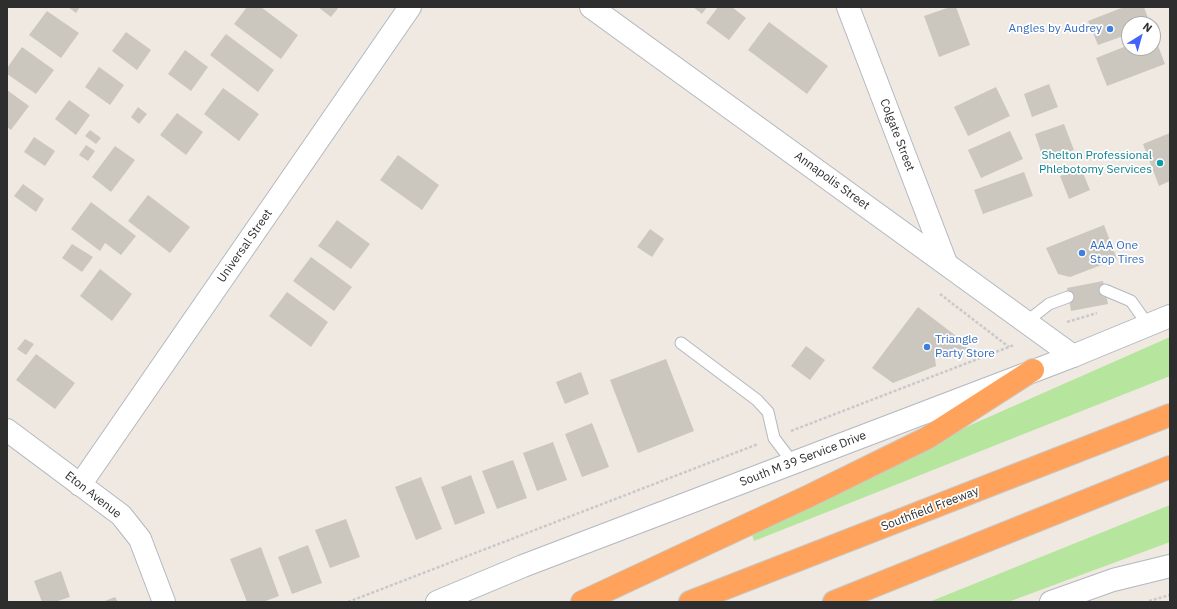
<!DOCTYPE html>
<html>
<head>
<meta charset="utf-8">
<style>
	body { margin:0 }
	#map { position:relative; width:1177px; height:609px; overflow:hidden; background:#efe9e1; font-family:"IBM Plex Sans",sans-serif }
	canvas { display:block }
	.frame { position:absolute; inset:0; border:8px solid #2e2e2e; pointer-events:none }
	.north { position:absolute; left:1121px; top:16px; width:40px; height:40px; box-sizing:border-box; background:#fff; border:1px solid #ababab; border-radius:50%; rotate:37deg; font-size:11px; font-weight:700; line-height:16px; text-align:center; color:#2e2e2e }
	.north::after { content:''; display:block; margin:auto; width:14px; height:18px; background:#4264fb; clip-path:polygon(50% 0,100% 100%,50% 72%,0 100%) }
</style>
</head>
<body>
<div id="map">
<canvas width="1177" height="609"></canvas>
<div class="frame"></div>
<div class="north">N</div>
</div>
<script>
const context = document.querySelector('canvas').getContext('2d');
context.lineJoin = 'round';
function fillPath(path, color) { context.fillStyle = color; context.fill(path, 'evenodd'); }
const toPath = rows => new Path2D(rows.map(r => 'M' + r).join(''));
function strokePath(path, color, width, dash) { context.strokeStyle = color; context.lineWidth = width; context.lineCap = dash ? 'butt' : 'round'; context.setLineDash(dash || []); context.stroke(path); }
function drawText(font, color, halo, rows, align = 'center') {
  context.font = font + ' "IBM Plex Sans",sans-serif'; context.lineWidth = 3.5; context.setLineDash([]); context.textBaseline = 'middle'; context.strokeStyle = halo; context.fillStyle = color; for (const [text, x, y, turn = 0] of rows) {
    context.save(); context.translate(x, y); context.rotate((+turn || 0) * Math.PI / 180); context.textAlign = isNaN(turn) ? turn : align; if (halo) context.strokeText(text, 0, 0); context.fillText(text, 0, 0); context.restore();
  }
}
const green = toPath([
	[1170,337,1170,376,754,541,751,531,948,435],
	[1170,505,1170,542,1008,602,929,602]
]);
const building = toPath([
	[68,7,80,7,76,13],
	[247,7,261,7,298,35,281,59,234,24],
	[318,7,339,7,331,17],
	[693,7,707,7,702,14],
	[718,7,732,7,746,18,729,40,706,23],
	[950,7,956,7,970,45,939,57,924,16],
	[1124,7,1144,7,1150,24,1129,24,1129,34,1098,45,1088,21],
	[47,11,79,33,61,58,29,35],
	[769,22,828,66,807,94,748,50],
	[126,32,151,50,137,70,112,51],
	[226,34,274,70,258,92,210,55],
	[1154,35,1165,64,1107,86,1096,58,1129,45,1129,48,1153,48],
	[22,47,54,70,36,94,7,74,7,68],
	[185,50,208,67,191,91,168,74],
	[99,67,124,85,110,105,85,87],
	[1049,84,1058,107,1032,117,1024,94],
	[996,87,1010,116,968,136,954,107],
	[223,88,259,114,239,141,204,114],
	[7,90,29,106,11,130,7,127],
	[69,100,90,115,76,135,55,119],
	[138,107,147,114,139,124,131,117],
	[177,113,203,132,186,155,160,135],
	[1064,124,1074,150,1044,161,1035,134],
	[90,130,101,138,96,144,85,136],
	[1010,131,1023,159,981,178,968,150],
	[1170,133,1170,181,1159,186,1143,144],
	[34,137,55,151,45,166,24,152],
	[86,145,95,151,88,161,79,155],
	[115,146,135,160,111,192,92,177],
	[398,155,439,185,422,210,380,180],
	[1081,168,1090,190,1069,199,1060,176],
	[1024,172,1033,196,983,214,974,190],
	[23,184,44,199,36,212,14,196],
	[148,195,190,227,170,253,128,221],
	[91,202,136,236,121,255,105,243,100,251,71,229],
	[337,220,370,244,351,269,318,246],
	[1104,225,1117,259,1070,277,1058,274,1046,248],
	[650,229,664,239,652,257,637,247],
	[72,244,93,257,82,272,62,258],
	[311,257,352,287,334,311,293,281],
	[100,269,132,294,112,321,80,296],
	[1103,281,1108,304,1071,311,1067,288],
	[287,292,328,322,311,347,269,316],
	[918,307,968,345,966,350,935,358,936,366,893,383,872,368],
	[25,339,34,344,26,355,17,349],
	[806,346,825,360,810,380,791,366],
	[36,354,75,383,55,409,16,380],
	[666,359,694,431,638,453,610,380],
	[581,372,589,394,565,404,556,382],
	[592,423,609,467,582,477,565,434],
	[553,442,567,480,537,491,523,453],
	[513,460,527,498,497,509,482,471],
	[471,475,485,513,455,525,441,487],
	[421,477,442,529,416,540,395,487],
	[346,519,360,557,330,568,315,530],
	[308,545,322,583,292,594,278,557],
	[261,547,279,596,263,602,247,602,230,559],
	[61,571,70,597,55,602,42,602,34,581],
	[115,597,118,602,102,602]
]);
const path = toPath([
	[940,294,1009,347],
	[1067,322,1097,313],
	[791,431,1014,345],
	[1149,601,1170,595],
	[348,602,758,444]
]);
const service = toPath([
	[1105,290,1131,301,1148,325],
	[1026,322,1049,304,1068,297],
	[681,343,757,400,768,412,774,438,793,463]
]);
const minor = toPath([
	[848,7,946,263],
	[7,430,121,515,140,539,164,602],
	[80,485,410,7]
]);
const tertiary = toPath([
	[591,7,1073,356]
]);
const secondary = toPath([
	[437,602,523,566,1073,356,1170,316],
	[1051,602,1113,580,1170,566]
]);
const motorway = toPath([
	[582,602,809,496,927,438,1033,370],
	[690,602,1170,415],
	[834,602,1170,467]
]);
const markers = [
	[1110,29,4,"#3f7fe0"],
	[1160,163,4,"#0f9aa8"],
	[1082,253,4,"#3f7fe0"],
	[927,347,4,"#3f7fe0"]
];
const shopNames = [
	["Angles by Audrey",1102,29,"right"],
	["AAA One",1090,246],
	["Stop Tires",1090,260],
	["Triangle",935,340],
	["Party Store",935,354]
];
const streetNames = [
	["Colgate Street",897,135,69],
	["Annapolis Street",832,181,36],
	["Universal Street",245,246,-55],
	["South M 39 Service Drive",803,459,-21],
	["Eton Avenue",93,495,38],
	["Southfield Freeway",930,509,-21]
];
const cultureNames = [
	["Shelton Professional",1152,156],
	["Phlebotomy Services",1152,170]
];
fillPath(green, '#b6e59e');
fillPath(building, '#cbc7bf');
strokePath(service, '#b4b7c1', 13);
strokePath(minor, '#b4b7c1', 24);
strokePath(tertiary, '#b4b7c1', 24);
strokePath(secondary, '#b4b7c1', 24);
strokePath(motorway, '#c9c9c9', 24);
strokePath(path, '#c9c9c9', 2.5, [3, 2]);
strokePath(service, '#fff', 11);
strokePath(minor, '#fff', 22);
strokePath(tertiary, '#fff', 22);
strokePath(secondary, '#fff', 22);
strokePath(motorway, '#ffa35c', 22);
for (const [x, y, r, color] of markers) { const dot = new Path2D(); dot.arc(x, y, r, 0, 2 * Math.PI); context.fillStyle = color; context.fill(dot); strokePath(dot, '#fff', 1.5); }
drawText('12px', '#366cbe', '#fff', shopNames, 'left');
drawText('12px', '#2e2e2e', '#fff', streetNames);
drawText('12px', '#0d838f', '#fff', cultureNames, 'right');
</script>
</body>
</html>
